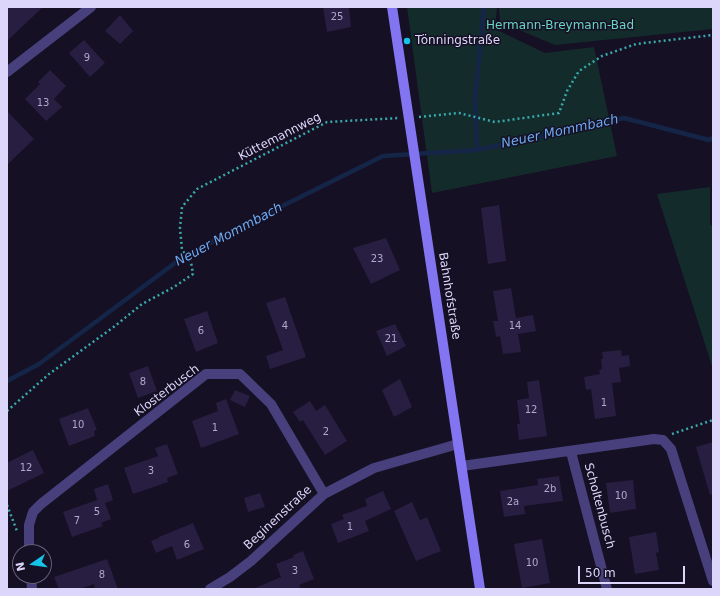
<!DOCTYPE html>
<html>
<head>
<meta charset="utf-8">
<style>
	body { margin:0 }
	#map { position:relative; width:720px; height:596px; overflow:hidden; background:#151023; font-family:"DejaVu Sans",sans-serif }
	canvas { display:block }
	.frame { position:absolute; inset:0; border:8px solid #ddd6fb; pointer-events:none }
	.north { position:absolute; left:12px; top:544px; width:40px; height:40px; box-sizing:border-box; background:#151023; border:1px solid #655f79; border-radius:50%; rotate:257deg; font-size:11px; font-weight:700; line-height:16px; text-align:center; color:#ddd6fb }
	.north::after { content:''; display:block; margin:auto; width:14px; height:18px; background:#15c2e8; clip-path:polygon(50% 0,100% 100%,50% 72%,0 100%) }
	.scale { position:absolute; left:578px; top:566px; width:107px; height:18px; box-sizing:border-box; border:2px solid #ddd6fb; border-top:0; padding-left:5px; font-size:12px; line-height:14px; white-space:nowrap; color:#ddd6fb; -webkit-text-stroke:3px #151023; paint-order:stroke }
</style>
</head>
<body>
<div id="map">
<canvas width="720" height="596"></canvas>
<div class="frame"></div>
<div class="north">N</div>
<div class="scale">50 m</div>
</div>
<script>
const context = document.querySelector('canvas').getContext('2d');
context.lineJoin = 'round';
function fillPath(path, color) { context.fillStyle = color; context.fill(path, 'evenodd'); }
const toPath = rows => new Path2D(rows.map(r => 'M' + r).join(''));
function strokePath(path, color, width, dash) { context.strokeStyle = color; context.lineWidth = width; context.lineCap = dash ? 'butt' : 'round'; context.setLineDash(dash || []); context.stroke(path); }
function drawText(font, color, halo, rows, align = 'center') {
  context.font = font + ' "DejaVu Sans",sans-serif'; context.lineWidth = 3; context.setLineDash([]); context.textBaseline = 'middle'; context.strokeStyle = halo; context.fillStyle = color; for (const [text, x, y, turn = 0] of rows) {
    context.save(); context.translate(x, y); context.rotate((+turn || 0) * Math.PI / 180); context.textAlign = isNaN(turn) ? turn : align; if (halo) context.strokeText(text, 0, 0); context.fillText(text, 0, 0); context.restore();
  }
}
const green = toPath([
	[407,7,497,7,495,29,545,53,594,47,617,156,432,193],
	[499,7,713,7,713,29,555,45,500,22],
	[710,187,710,224,713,227,713,369,657,194]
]);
const stream = toPath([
	[477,150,475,99,484,7],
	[7,381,39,364,175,263,226,234,383,156,477,150,624,118,709,140,713,138]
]);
const building = toPath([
	[7,7,43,7,7,41],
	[323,7,349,7,351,27,327,32],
	[120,15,133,31,120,44,105,31],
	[84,40,105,63,90,77,69,53],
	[50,70,66,86,54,99,62,107,46,121,25,99,40,84,38,82],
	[7,111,34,139,7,165],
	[499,205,506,261,488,264,481,208],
	[386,238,400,270,371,284,353,248],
	[511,288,516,318,533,315,536,331,518,334,521,352,503,354,500,336,496,337,493,321,498,321,493,291],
	[285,297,306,357,270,369,266,356,283,350,266,303],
	[207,311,218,343,196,352,184,319],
	[395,324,406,346,387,356,376,331],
	[621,350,622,356,629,355,630,366,619,368,621,382,612,383,616,416,595,419,591,389,586,390,584,377,600,374,599,370,602,369,601,359,603,359,602,352],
	[148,366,157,391,138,398,129,373],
	[400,379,412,407,394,417,382,390],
	[539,380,547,436,519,440,517,424,520,424,517,400,529,398,527,382],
	[235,390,250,396,245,407,230,400],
	[226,399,239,434,201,448,192,421,218,411,216,403],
	[310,401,316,411,325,405,347,441,325,455,303,420,300,422,293,412],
	[88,408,97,430,94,431,95,436,69,446,59,419],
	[713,442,713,494,710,495,696,447],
	[167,444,178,474,167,478,168,482,133,494,124,468,158,456,155,448],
	[33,450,44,473,7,491,7,463],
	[559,476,563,501,524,506,525,514,504,517,500,491,538,485,537,479],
	[633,480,636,509,610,513,606,483],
	[108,484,113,500,105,503,111,519,101,523,103,526,72,537,63,512,97,500,94,489],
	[383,491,391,509,365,521,369,531,338,543,331,524,344,519,342,515,367,506,365,499],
	[260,493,265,507,248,512,244,498],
	[412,502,420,520,427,517,441,551,416,561,394,511],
	[193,523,204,549,177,560,172,546,156,553,151,541,159,538,159,537],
	[656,532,659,552,656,553,659,570,635,574,629,537],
	[542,539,550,583,522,588,514,544],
	[303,551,314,579,299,585,301,589,253,589,281,577,276,564,294,557,293,555],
	[107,559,118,589,95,589,94,584,80,589,59,589,54,577]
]);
const path = toPath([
	[419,117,459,113,495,122,559,113,567,91,579,71,602,56,636,44,713,35],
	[7,411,49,374,115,326,142,304,174,287,193,274,191,262,182,250,180,228,182,207,197,189,327,122,399,118],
	[672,434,713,420],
	[7,505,17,531]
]);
const street = toPath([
	[7,72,91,7],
	[571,452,607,589],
	[462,466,654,439,663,440,671,449,713,581],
	[29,552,29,525,33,512,41,504,206,374,240,374,271,404,324,494],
	[31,576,32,589],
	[210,589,230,577,251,561,324,494,374,468,458,444]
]);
const secondary = toPath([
	[392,7,480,589]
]);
const markers = [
	[407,41,4,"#15c2e8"]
];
const numberNames = [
	["25",337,17],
	["9",87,58],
	["13",43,103],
	["23",377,259],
	["4",285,326],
	["14",515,326],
	["6",201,331],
	["21",391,339],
	["8",143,382],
	["1",604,403],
	["12",531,410],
	["10",78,425],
	["1",215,428],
	["2",326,432],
	["12",26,468],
	["3",151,471],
	["2b",550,489],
	["10",621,496],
	["2a",513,502],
	["5",97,512],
	["7",77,521],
	["1",350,527],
	["6",187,545],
	["10",532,563],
	["3",295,571],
	["8",102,575]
];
const parkNames = [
	["Hermann-Breymann-Bad",560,26]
];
const poiNames = [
	["Tönningstraße",415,41]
];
const streetNames = [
	["Küttemannweg",280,137,-27],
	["Bahnhofstraße",449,296,81],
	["Klosterbusch",167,391,-37],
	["Scholtenbusch",599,506,75],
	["Beginenstraße",278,518,-43]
];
const waterNames = [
	["Neuer Mommbach",560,132,-12],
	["Neuer Mommbach",229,235,-28]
];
fillPath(green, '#142b2c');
strokePath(stream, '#142548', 4.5);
fillPath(building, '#281e42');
strokePath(path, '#3aa9ab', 2.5, [2, 3]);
strokePath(street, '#47407d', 10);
strokePath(secondary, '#8375f2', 10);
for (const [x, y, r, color] of markers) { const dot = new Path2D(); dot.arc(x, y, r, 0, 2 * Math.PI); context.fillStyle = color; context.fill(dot); strokePath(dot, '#151023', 1.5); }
drawText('10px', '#b0a8cd', null, numberNames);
drawText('12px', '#68d5c2', '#151023', parkNames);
drawText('12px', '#ddd6fb', '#151023', poiNames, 'left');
drawText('12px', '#ddd6fb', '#151023', streetNames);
drawText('italic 13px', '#6daaf2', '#151023', waterNames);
</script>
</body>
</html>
